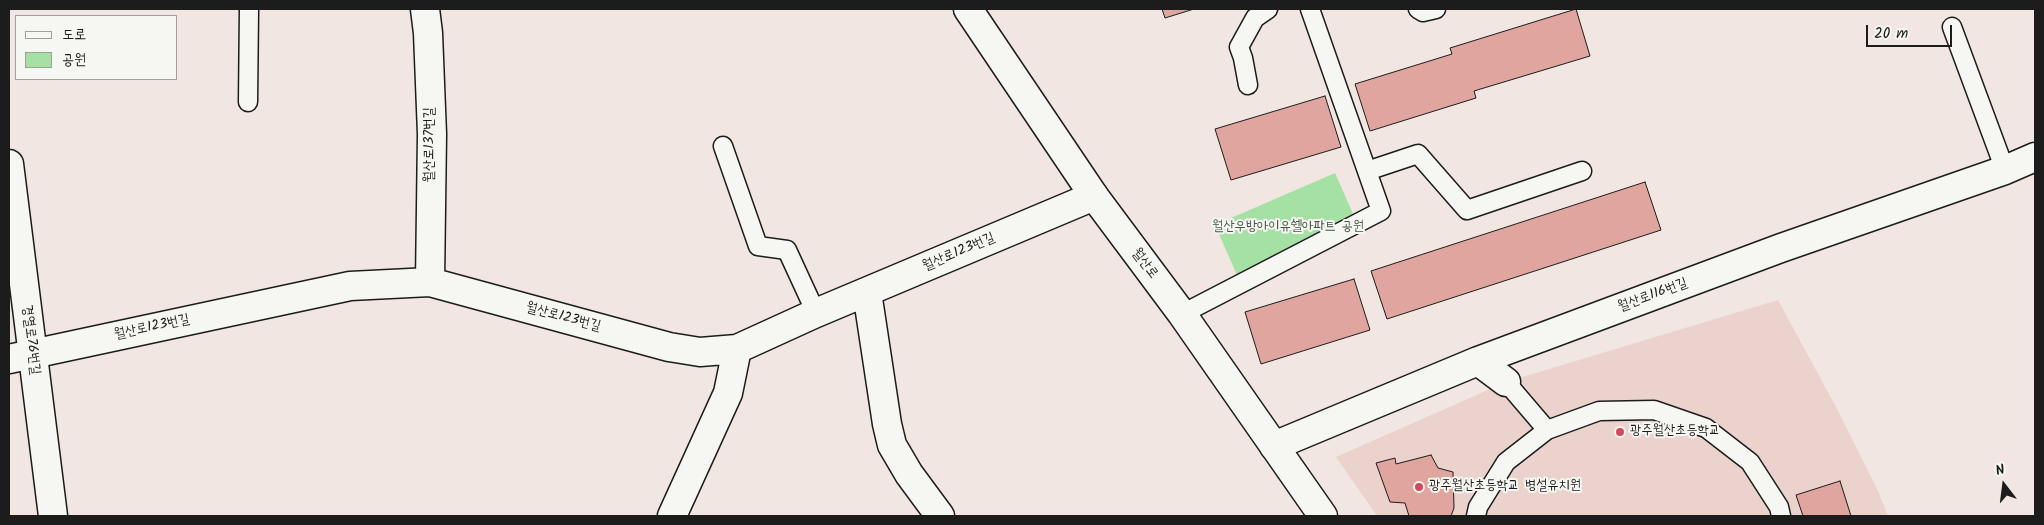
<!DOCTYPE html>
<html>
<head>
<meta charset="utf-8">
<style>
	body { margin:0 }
	#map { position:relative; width:2044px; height:525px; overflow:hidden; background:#f1e6e1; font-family:Kalam,"Poor Story",sans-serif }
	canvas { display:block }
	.frame { position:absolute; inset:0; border:10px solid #1c1c1c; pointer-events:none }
	.legend { position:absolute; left:15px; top:15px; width:162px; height:65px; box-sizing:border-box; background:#f6f6f2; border:1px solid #9f9f9c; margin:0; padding:6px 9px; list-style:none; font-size:15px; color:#1c1c1c }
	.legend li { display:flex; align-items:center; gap:10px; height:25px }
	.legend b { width:25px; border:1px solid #9f9f9c }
	.north { position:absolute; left:1979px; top:460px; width:50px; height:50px; -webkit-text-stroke:4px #f6f6f2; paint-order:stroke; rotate:345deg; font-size:14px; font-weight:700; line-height:20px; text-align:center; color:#1c1c1c }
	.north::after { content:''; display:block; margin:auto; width:18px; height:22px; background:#1c1c1c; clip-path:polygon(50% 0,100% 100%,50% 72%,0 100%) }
	.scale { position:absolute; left:1866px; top:25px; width:86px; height:22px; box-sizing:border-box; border:2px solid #1c1c1c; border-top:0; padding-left:6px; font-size:15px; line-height:18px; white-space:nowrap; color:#1c1c1c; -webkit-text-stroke:4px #f6f6f2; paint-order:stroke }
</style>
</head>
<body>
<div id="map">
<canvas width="2044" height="525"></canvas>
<div class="frame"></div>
<ul class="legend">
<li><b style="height:6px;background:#f6f6f2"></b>도로</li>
<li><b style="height:14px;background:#a5e0a5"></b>공원</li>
</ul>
<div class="north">N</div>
<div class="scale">20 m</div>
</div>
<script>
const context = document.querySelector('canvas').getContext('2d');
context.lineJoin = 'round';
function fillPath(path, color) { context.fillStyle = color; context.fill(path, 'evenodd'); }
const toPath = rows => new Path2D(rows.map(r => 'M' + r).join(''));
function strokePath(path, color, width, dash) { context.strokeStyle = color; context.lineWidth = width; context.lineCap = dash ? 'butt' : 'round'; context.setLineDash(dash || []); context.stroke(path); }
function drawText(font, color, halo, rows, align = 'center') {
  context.font = font + ' Kalam,"Poor Story",sans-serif'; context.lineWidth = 4; context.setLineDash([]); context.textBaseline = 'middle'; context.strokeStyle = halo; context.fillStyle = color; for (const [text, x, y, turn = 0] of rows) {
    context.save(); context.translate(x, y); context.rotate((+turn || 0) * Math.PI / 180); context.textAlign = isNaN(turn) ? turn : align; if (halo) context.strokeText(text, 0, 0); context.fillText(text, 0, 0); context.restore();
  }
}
const built = toPath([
	[1778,300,1836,407,1878,491,1888,516,1377,516,1336,457,1506,382]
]);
const green = toPath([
	[1335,173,1361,232,1241,284,1215,225]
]);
const building = toPath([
	[1162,9,1194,9,1165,18,1162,9],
	[1576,9,1590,56,1474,91,1476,98,1370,131,1355,84,1452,54,1450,48,1576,9],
	[1325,96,1341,147,1231,180,1215,129,1325,96],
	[1645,182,1661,230,1387,319,1371,271,1645,182],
	[1354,279,1370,330,1261,364,1245,312,1354,279],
	[1431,455,1438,468,1453,472,1454,508,1451,516,1409,516,1405,503,1390,502,1376,463,1395,458,1396,464,1431,455],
	[1840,481,1851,516,1803,516,1796,495,1840,481]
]);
const service = toPath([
	[1418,9,1423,12,1436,9],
	[1952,27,2005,170],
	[1248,85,1243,58,1239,47,1255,18,1268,9],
	[248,102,249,9],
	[723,146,758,246,787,250,816,313],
	[1367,171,1418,154,1467,210,1582,171],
	[1182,314,1381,211,1310,9],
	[1506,382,1547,430],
	[1476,516,1478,507,1506,462,1547,430,1599,411,1654,410,1706,428,1750,462,1779,507,1781,516]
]);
const minor = toPath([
	[425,9,428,33,432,134,430,282],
	[9,164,53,516],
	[867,292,887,424,892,445,909,474,940,516],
	[9,359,350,286,430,282,669,347,700,352,737,349,816,313,1094,196],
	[1478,361,1506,382],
	[1274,446,1478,361,1781,248,2005,170,2035,157],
	[672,516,728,393,737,349]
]);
const tertiary = toPath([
	[968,9,1094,196,1182,314,1323,516]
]);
const markers = [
	[1620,432,5,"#d1495b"],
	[1419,487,5,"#d1495b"]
];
const streetNames = [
	["월산로137번길",431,145,-90],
	["월산로123번길",959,253,-23],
	["월산로",1144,264,53],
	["월산로116번길",1653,296,-20],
	["월산로123번길",563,318,15],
	["월산로123번길",152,328,-12],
	["경열로76번길",30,340,83]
];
const parkNames = [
	["월산우방아이유쉘아파트 공원",1288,228]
];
const poiNames = [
	["광주월산초등학교",1630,432],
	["광주월산초등학교 병설유치원",1429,487]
];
fillPath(built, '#ecd2cd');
fillPath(green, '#a5e0a5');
fillPath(building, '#dfa59e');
strokePath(building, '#1c1c1c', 1);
strokePath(service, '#1c1c1c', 21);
strokePath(minor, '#1c1c1c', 31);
strokePath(tertiary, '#1c1c1c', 31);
strokePath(service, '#f6f6f2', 18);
strokePath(minor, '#f6f6f2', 28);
strokePath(tertiary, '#f6f6f2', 28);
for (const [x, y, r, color] of markers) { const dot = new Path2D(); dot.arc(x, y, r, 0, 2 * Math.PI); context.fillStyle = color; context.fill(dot); strokePath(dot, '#f6f6f2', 2); }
drawText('14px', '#1c1c1c', '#f6f6f2', streetNames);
drawText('14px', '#455745', '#f6f6f2', parkNames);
drawText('14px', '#1c1c1c', '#f6f6f2', poiNames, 'left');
</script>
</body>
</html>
